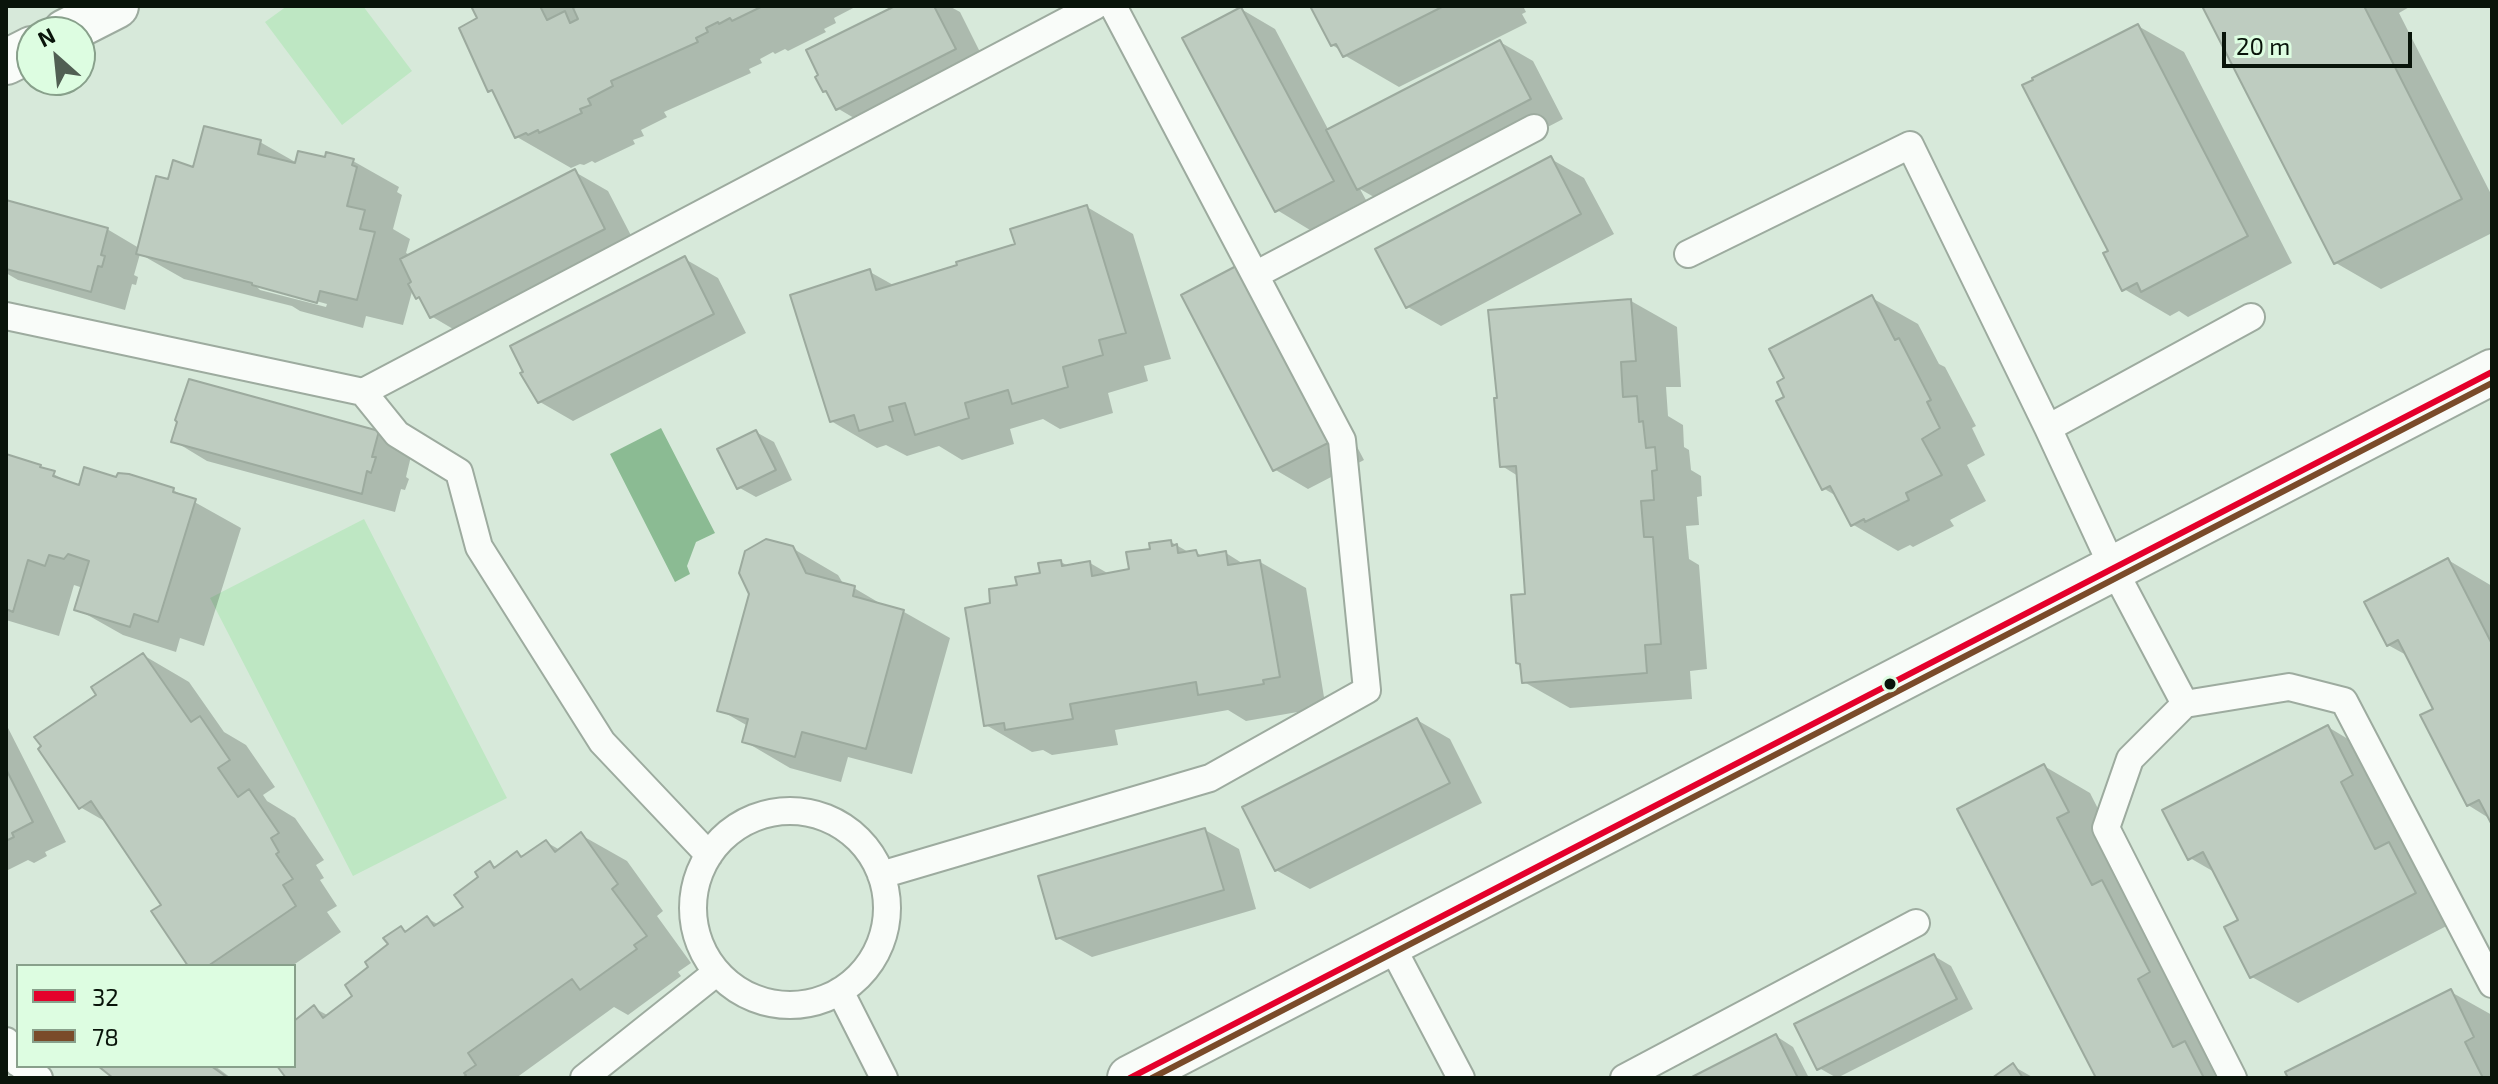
<!DOCTYPE html>
<html>
<head>
<meta charset="utf-8">
<style>
	body { margin:0 }
	#map { position:relative; width:2498px; height:1084px; overflow:hidden; background:#d7e9da; font-family:"Exo 2",sans-serif }
	canvas { display:block }
	.frame { position:absolute; inset:0; border:8px solid #09140a; pointer-events:none }
	.legend { position:absolute; left:16px; top:964px; width:280px; height:104px; box-sizing:border-box; background:#ddfde1; border:2px solid #88a08b; margin:0; padding:10px 14px; list-style:none; font-size:24px; color:#09140a }
	.legend li { display:flex; align-items:center; gap:16px; height:40px }
	.legend b { width:40px; border:2px solid #88a08b }
	.north { position:absolute; left:16px; top:16px; width:80px; height:80px; box-sizing:border-box; background:#ddfde1; border:2px solid #88a08b; border-radius:50%; rotate:333deg; font-size:22px; font-weight:700; line-height:32px; text-align:center; color:#09140a }
	.north::after { content:''; display:block; margin:auto; width:28px; height:36px; background:#515f53; clip-path:polygon(50% 0,100% 100%,50% 72%,0 100%) }
	.scale { position:absolute; left:2222px; top:32px; width:190px; height:36px; box-sizing:border-box; border:4px solid #09140a; border-top:0; padding-left:10px; font-size:24px; line-height:28px; white-space:nowrap; color:#09140a; -webkit-text-stroke:6px #ddfde1; paint-order:stroke }
</style>
</head>
<body>
<div id="map">
<canvas width="2498" height="1084"></canvas>
<div class="frame"></div>
<ul class="legend">
<li><b style="height:10px;background:#e4002b"></b>32</li>
<li><b style="height:10px;background:#7a4b2a"></b>78</li>
</ul>
<div class="north">N</div>
<div class="scale">20 m</div>
</div>
<script>
const context = document.querySelector('canvas').getContext('2d');
context.lineJoin = 'round';
function fillPath(path, color) { context.fillStyle = color; context.fill(path, 'evenodd'); }
const toPath = rows => new Path2D(rows.map(r => 'M' + r).join(''));
function strokePath(path, color, width, dash) { context.strokeStyle = color; context.lineWidth = width; context.lineCap = dash ? 'butt' : 'round'; context.setLineDash(dash || []); context.stroke(path); }
const green = toPath([
	[287,6,363,6,412,71,342,125,265,22],
	[364,519,507,798,353,876,210,598]
]);
const water = toPath([
	[661,428,715,533,696,542,687,566,690,574,675,582,610,454]
]);
const shadow = toPath([
	[476,6,578,6,579,8,582,6,857,6,834,18,836,23,824,29,826,32,788,51,785,49,775,54,773,52,760,59,762,63,749,69,751,73,664,112,667,117,641,130,644,136,633,140,635,144,595,163,592,161,584,165,580,164,571,168,517,137,496,94,490,90,480,19],
	[899,6,949,6,960,12,988,68,871,128,837,108,830,94,825,91],
	[1312,6,1523,6,1526,12,1522,14,1527,23,1399,87,1344,55,1342,51,1332,45],
	[2205,6,2411,6,2399,13,2492,196,2492,233,2381,289,2336,263],
	[1241,9,1275,29,1329,131,1500,42,1533,61,1563,119,1393,208,1360,189,1366,200,1310,230,1277,210],
	[2138,26,2184,52,2292,263,2188,317,2179,311,2170,316,2124,289,2110,252],
	[260,142,297,163,326,160,353,161,399,187,397,192,402,195,393,229,410,239,406,253,410,255,575,172,608,191,638,249,465,336,431,316,423,300,418,297,413,288,403,325,366,316,363,328,300,311,292,306,184,279,140,254,134,275,138,277,136,285,132,284,125,310,18,280,6,273,6,202,107,229,139,248,170,182],
	[254,284,327,304,326,307,260,290],
	[1551,159,1584,178,1614,234,1441,326,1408,307],
	[1087,207,1133,234,1171,359,1144,366,1148,381,1108,393,1113,413,1060,429,1043,419,1010,429,1014,444,962,460,939,446,907,456,886,445,877,448,831,421,870,272,895,286,1017,245],
	[685,259,718,278,746,333,573,421,540,402],
	[1273,286,1364,460,1308,489,1274,469],
	[1872,298,1918,324,1939,364,1945,367,1976,426,1972,428,1985,455,1967,465,1986,501,1950,520,1954,526,1913,547,1910,545,1898,551,1852,524,1838,497,1823,488,1787,398],
	[1631,301,1677,327,1681,387,1666,387,1668,416,1683,425,1684,447,1689,450,1691,470,1701,476,1702,496,1697,497,1699,525,1686,526,1689,559,1699,565,1707,669,1690,671,1692,699,1570,708,1524,682,1527,596,1518,476,1502,466],
	[180,421,378,433,412,452,406,477,409,479,405,490,401,489,395,512,207,461,174,441],
	[756,432,774,442,792,480,756,497,738,487],
	[6,456,40,467,80,488,117,480,173,490,241,528,204,646,180,638,176,652,123,635,77,609,83,588,74,585,59,636,6,620],
	[1171,542,1190,553,1195,552,1204,557,1226,553,1245,565,1260,562,1306,588,1325,703,1308,706,1309,710,1246,721,1228,710,1115,730,1118,745,1052,755,1043,750,1032,752,986,725,993,604,1061,562,1070,567,1090,563,1109,574,1131,570,1152,550],
	[792,548,838,575,844,585,854,588,888,608,904,612,950,638,912,774,848,757,841,782,790,768,744,741,748,726,720,710],
	[2448,560,2492,586,2492,820,2468,805,2436,710,2408,656,2388,645],
	[143,655,189,682,224,732,246,745,275,787,263,795,267,801,295,818,324,860,316,865,324,878,320,880,337,906,327,912,341,932,292,966,190,966,164,905,108,823,80,807,99,695],
	[1417,720,1450,739,1482,803,1310,889,1276,870],
	[6,724,66,842,45,852,47,856,34,863,28,860,8,870,6,868],
	[2328,727,2373,754,2386,808,2410,857,2435,871,2460,919,2298,1003,2252,977,2241,921,2216,873,2190,858],
	[2044,766,2090,793,2235,1078,2098,1078],
	[1205,830,1239,849,1256,909,1092,957,1058,938],
	[581,835,627,861,663,911,657,916,691,963,678,972,681,976,628,1015,614,1007,516,1078,288,1078,279,1066,294,1066,294,1023,314,1008,329,1016,355,997,371,967,391,944,401,928,408,932,427,918,439,925,465,908,490,864,497,868,517,853,524,857,546,842,560,850],
	[1934,956,1951,966,1973,1009,1837,1078,1819,1068],
	[2451,992,2492,1015,2492,1078,2290,1078],
	[1776,1036,1793,1047,1809,1078,1694,1078],
	[101,1066,215,1066,231,1078,116,1078],
	[2013,1066,2034,1078,1996,1078]
]);
const building = toPath([
	[471,6,540,6,547,20,565,11,570,23,578,19,573,8,578,6,763,6,732,21,730,18,719,24,718,22,706,28,708,32,696,38,698,42,611,81,613,86,588,99,591,105,580,109,582,113,539,133,538,130,528,135,526,133,515,138,492,90,488,92,459,28,477,18,471,6],
	[895,6,934,6,956,49,836,110,826,91,823,92,815,77,818,75,806,50,895,6],
	[1310,6,1444,6,1343,57,1336,44,1331,46,1310,6],
	[2202,6,2364,6,2462,199,2334,264,2202,6],
	[1241,7,1334,181,1275,212,1182,38,1241,7],
	[2138,24,2248,236,2141,292,2137,283,2122,291,2103,253,2108,251,2022,85,2033,80,2032,78,2138,24],
	[1500,40,1531,99,1357,190,1326,130,1500,40],
	[204,126,261,140,258,154,295,163,298,151,325,157,326,152,354,159,352,165,357,167,347,206,365,210,360,229,375,232,357,300,320,291,317,303,252,285,252,283,136,254,156,176,168,179,173,160,193,167,204,126],
	[1551,156,1581,214,1406,308,1375,249,1551,156],
	[575,169,605,229,430,318,419,297,416,299,408,284,411,282,400,259,575,169],
	[6,200,108,228,101,255,105,256,102,267,98,266,91,292,6,269,6,200],
	[1087,205,1126,333,1099,340,1103,355,1063,367,1068,387,1012,404,1008,390,965,403,969,418,915,435,905,403,889,407,893,421,859,431,854,415,830,422,790,295,870,269,876,290,957,265,956,262,1015,244,1010,229,1087,205],
	[685,256,714,314,538,403,520,373,523,372,510,346,685,256],
	[1240,264,1332,441,1273,471,1181,295,1240,264],
	[1872,295,1895,340,1899,338,1931,400,1927,402,1940,428,1922,439,1942,475,1906,493,1909,500,1865,522,1864,519,1851,526,1830,486,1822,490,1776,401,1784,397,1777,382,1784,378,1769,349,1872,295],
	[1631,299,1636,361,1621,362,1623,397,1637,396,1639,422,1643,421,1646,448,1655,447,1657,470,1652,471,1654,500,1641,501,1644,537,1653,537,1661,644,1645,645,1647,673,1522,683,1520,664,1516,663,1511,595,1525,594,1516,466,1500,467,1494,398,1497,398,1488,310,1631,299],
	[189,379,379,431,372,457,376,457,371,473,367,471,362,494,171,442,177,422,175,420,189,379],
	[756,430,776,470,737,489,717,449,756,430],
	[6,454,41,465,40,467,55,471,53,476,79,485,84,467,116,477,118,473,129,474,174,488,173,492,196,499,158,622,134,614,130,627,74,610,89,561,68,554,64,559,49,555,45,566,28,560,13,612,6,609,6,454],
	[766,539,793,546,806,573,855,586,853,596,904,610,866,749,802,732,795,757,742,742,748,719,717,711,749,594,739,573,745,551,766,539],
	[1171,540,1172,546,1177,544,1178,553,1196,550,1198,556,1226,551,1228,565,1260,560,1280,677,1263,680,1264,684,1198,695,1196,682,1070,704,1073,719,1005,730,1004,723,984,726,965,608,990,603,989,589,1017,585,1015,577,1040,573,1038,563,1061,560,1062,566,1090,561,1092,576,1129,569,1126,552,1150,549,1149,543,1171,540],
	[2448,558,2492,644,2492,825,2479,800,2467,806,2420,715,2433,709,2398,640,2387,646,2364,602,2448,558],
	[143,653,191,722,200,716,230,760,218,768,238,797,249,789,279,833,271,838,279,852,276,854,293,879,283,885,296,906,208,966,188,966,151,911,161,905,91,801,79,809,38,749,41,746,34,737,96,695,91,687,143,653],
	[1417,718,1450,783,1275,871,1242,807,1417,718],
	[2328,725,2353,775,2341,782,2375,849,2389,842,2416,893,2250,978,2224,927,2238,920,2203,852,2188,860,2162,810,2328,725],
	[2044,764,2069,812,2057,818,2092,885,2102,880,2150,972,2138,979,2173,1047,2185,1041,2204,1078,2096,1078,1957,809,2044,764],
	[6,769,33,822,12,833,14,837,6,841,6,769],
	[1205,828,1224,890,1056,939,1038,876,1205,828],
	[581,832,618,884,612,889,647,936,634,945,637,949,580,990,572,979,468,1053,476,1065,464,1073,466,1075,463,1078,286,1078,277,1066,294,1066,294,1021,314,1005,323,1018,352,996,345,985,368,967,365,962,388,944,383,938,401,926,405,932,427,916,434,926,463,907,454,895,478,877,475,872,490,861,494,868,517,851,521,857,546,840,555,852,581,832],
	[1934,954,1957,999,1817,1070,1794,1024,1934,954],
	[2451,989,2474,1037,2465,1042,2483,1078,2288,1078,2285,1072,2451,989],
	[1776,1034,1798,1078,1690,1078,1776,1034],
	[2013,1063,2023,1078,1992,1078,2013,1063],
	[98,1066,211,1066,228,1078,113,1078,98,1066]
]);
const service = toPath([
	[1688,254,1910,145,2048,428,2113,568,2185,704],
	[1255,275,1534,128],
	[6,316,363,392,1095,6],
	[363,392,397,434,459,472,479,547,602,742,709,855],
	[2048,428,2251,317],
	'693 908a97 97 0 1 1 194 0a97 97 0 1 1-194 0Z',
	[881,875,1210,778,1367,690,1342,440,1113,6],
	[1390,943,1461,1078],
	[840,991,884,1078],
	[6,1041,18,1063],
	[22,1066,39,1078],
	[584,1078,717,972],
	[1624,1078,1916,923],
	[2233,1078,2106,828,2130,759,2185,704,2289,687,2344,701,2492,984]
]);
const tertiary = toPath([
	[65,32,116,6],
	[6,62,32,49]
]);
const secondary = toPath([
	[1130,1078,2492,372]
]);
const bus1 = toPath([
	[1130,1078,2492,372]
]);
const bus2 = toPath([
	[1152,1078,2492,383]
]);
const markers = [
	[1890,684,7,"#09140a"]
];
fillPath(green, '#bee7c3');
fillPath(water, '#8bbb93');
fillPath(shadow, '#0003');
fillPath(building, '#beccc0');
strokePath(building, '#9caa9e', 2);
strokePath(service, '#9dab9f', 30);
strokePath(tertiary, '#9dab9f', 48);
strokePath(secondary, '#9dab9f', 48);
strokePath(service, '#f9fcf9', 26);
strokePath(tertiary, '#f9fcf9', 44);
strokePath(secondary, '#f9fcf9', 44);
strokePath(bus1, '#e4002b', 6);
strokePath(bus2, '#7a4b2a', 6);
for (const [x, y, r, color] of markers) { const dot = new Path2D(); dot.arc(x, y, r, 0, 2 * Math.PI); context.fillStyle = color; context.fill(dot); strokePath(dot, '#ddfde1', 3); }
</script>
</body>
</html>
